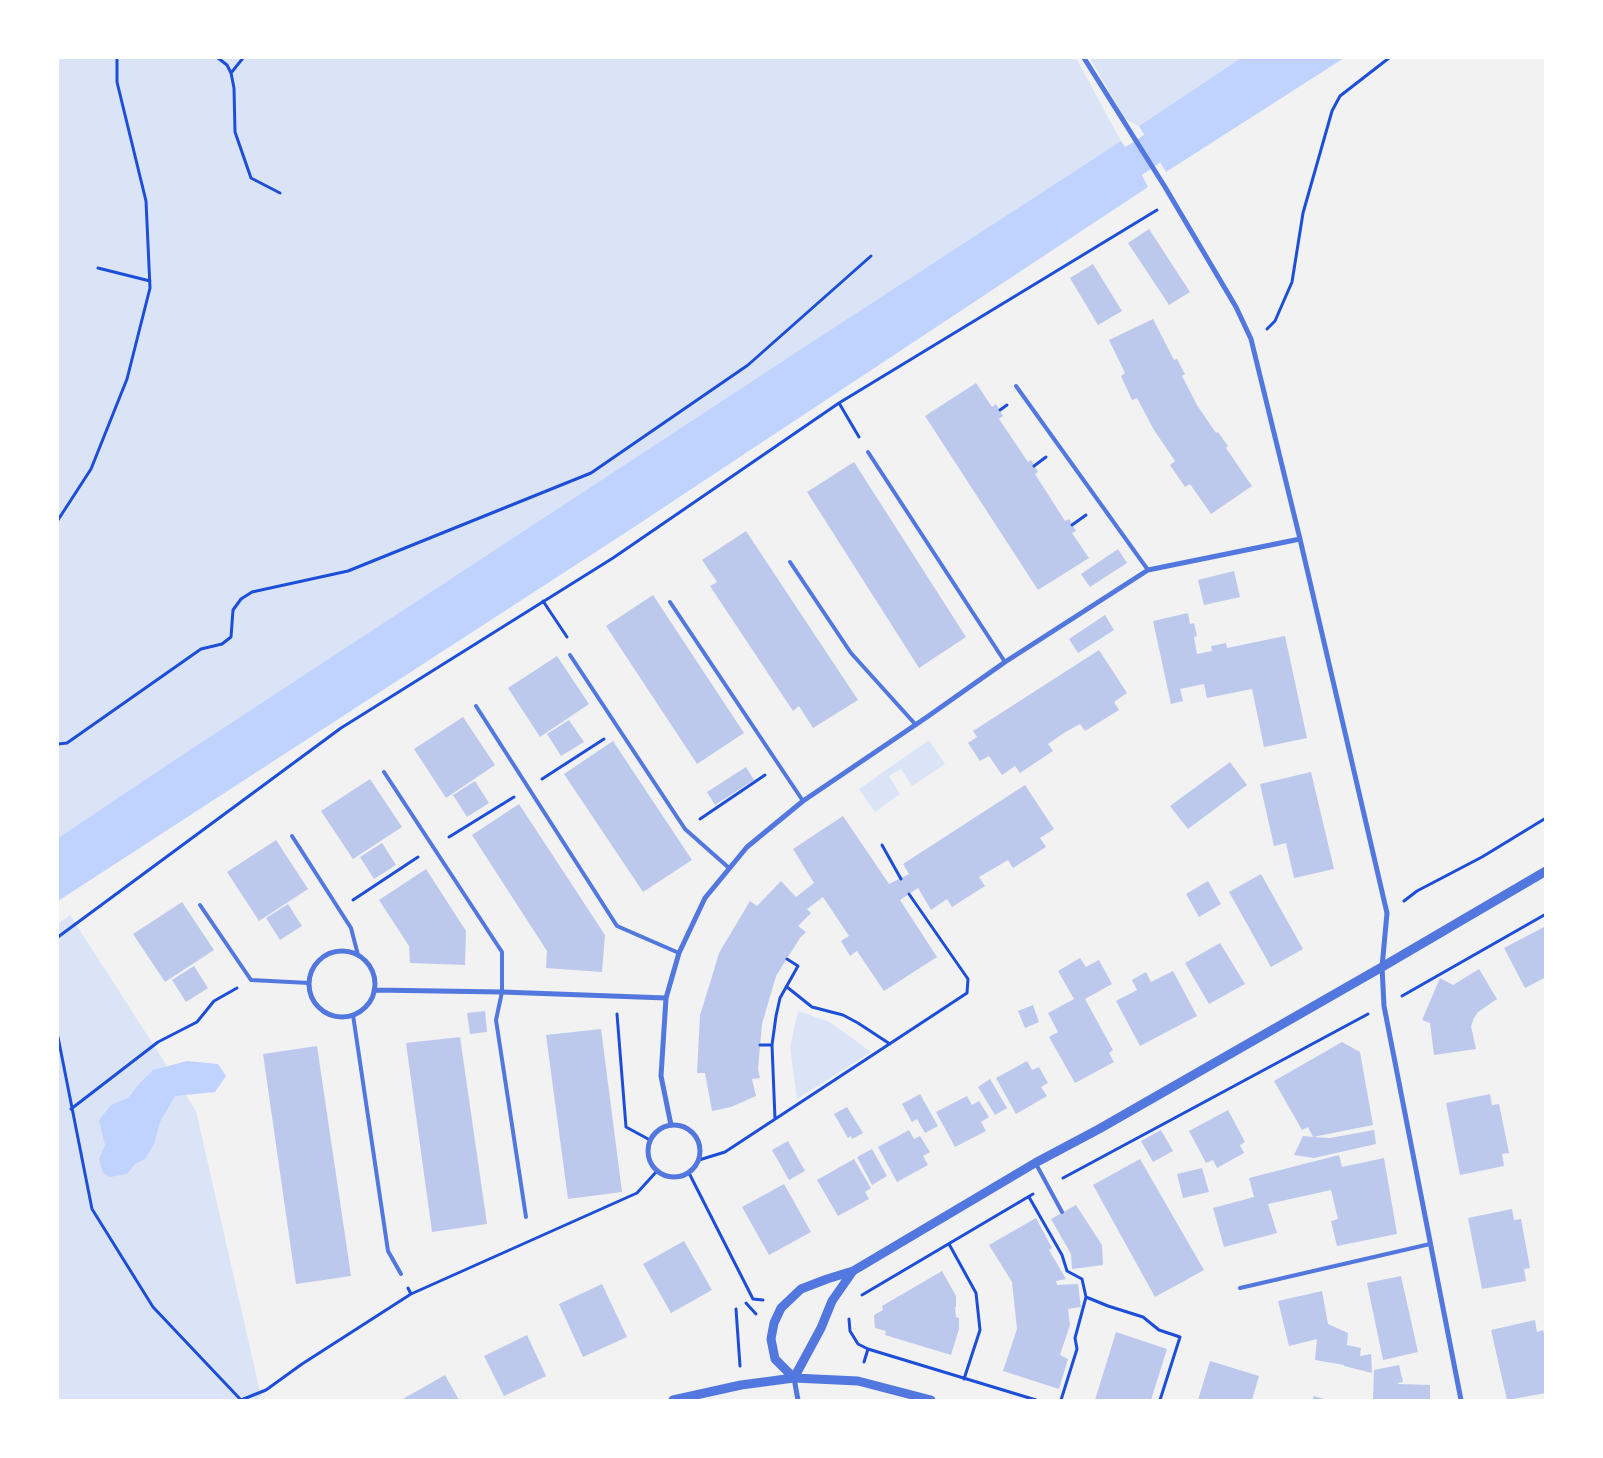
<!DOCTYPE html>
<html>
<head>
<meta charset="utf-8">
<style>
	body { margin:0 }
	#map { position:relative; width:1603px; height:1458px; overflow:hidden; background:#f2f2f2; font-family:Overpass,sans-serif }
	canvas { display:block }
	.frame { position:absolute; inset:0; border:59px solid #fff; pointer-events:none }
</style>
</head>
<body>
<div id="map">
<canvas width="1603" height="1458"></canvas>
<div class="frame"></div>
</div>
<script>
const context = document.querySelector('canvas').getContext('2d');
context.lineJoin = 'round';
function fillPath(path, color) { context.fillStyle = color; context.fill(path, 'evenodd'); }
const toPath = rows => new Path2D(rows.map(r => 'M' + r).join(''));
function strokePath(path, color, width, dash) { context.strokeStyle = color; context.lineWidth = width; context.lineCap = dash ? 'butt' : 'round'; context.setLineDash(dash || []); context.stroke(path); }
const green = toPath([
	[58,58,1076,58,1121,141,818,338,182,755,58,838],
	[1090,58,1241,58,1139,126,1125,119],
	[929,740,945,764,912,786,901,769,889,776,900,794,875,812,859,789],
	[70,915,196,1111,261,1396,257,1400,58,1400,58,924],
	[798,1011,830,1022,871,1052,797,1099,790,1047]
]);
const water = toPath([
	[1241,58,1344,58,1166,172,1139,126],
	[1121,141,1134,160,1148,187,628,531,58,901,58,838,182,755,818,338],
	[187,1061,218,1064,226,1076,215,1092,175,1096,160,1122,154,1144,145,1159,135,1164,127,1174,110,1177,103,1173,99,1159,105,1145,99,1120,111,1105,128,1098,140,1083,153,1070]
]);
const canal = toPath([
	[1097,185,1190,124]
]);
const building = toPath([
	[1149,229,1190,292,1169,305,1128,243],
	[1093,264,1122,311,1098,325,1070,278],
	[1153,319,1174,360,1177,359,1185,374,1182,376,1197,405,1216,433,1218,432,1228,446,1226,448,1252,486,1211,514,1190,484,1185,487,1170,465,1175,461,1154,430,1137,398,1132,400,1121,376,1125,373,1109,340],
	[976,383,992,407,996,404,1003,416,999,419,1028,462,1031,460,1038,472,1035,474,1065,521,1069,519,1076,531,1072,533,1089,558,1038,590,925,416],
	[854,462,966,637,919,668,807,492],
	[746,531,858,700,813,728,799,706,793,711,710,586,717,582,702,560],
	[1118,549,1127,563,1090,587,1081,574],
	[1234,571,1240,597,1204,605,1198,580],
	[653,595,744,733,697,764,606,626],
	[1188,613,1190,624,1194,623,1197,636,1194,637,1197,654,1212,651,1211,646,1226,643,1227,648,1285,636,1307,738,1264,747,1252,689,1207,698,1204,684,1180,689,1183,701,1171,704,1153,621],
	[1105,615,1114,630,1078,653,1069,639],
	[1099,650,1127,693,1114,702,1119,710,1085,731,1080,724,1064,733,1048,744,1053,751,1020,773,1015,766,1002,775,989,756,980,761,968,743,977,737,973,731],
	[557,656,589,704,540,737,508,688],
	[463,717,495,765,446,798,414,749],
	[569,720,584,742,561,756,547,734],
	[613,741,692,860,643,892,564,774],
	[1230,762,1247,785,1188,829,1170,806],
	[746,767,754,780,715,805,707,792],
	[1311,772,1334,869,1294,878,1286,843,1274,846,1260,784],
	[370,779,402,827,353,859,321,811],
	[475,781,489,803,467,817,453,795],
	[1025,785,1054,829,1040,838,1046,847,1013,868,1008,860,979,877,985,886,952,907,947,899,931,910,918,888,900,900,937,957,884,991,857,951,850,956,841,941,849,936,823,897,807,909,811,913,798,926,806,932,800,938,776,976,762,1024,758,1069,760,1078,752,1079,756,1096,731,1107,712,1111,705,1073,697,1073,700,1015,710,983,719,953,750,901,757,906,781,881,796,897,814,883,793,849,843,816,889,884,909,874,903,864],
	[519,804,605,935,602,972,546,968,547,951,472,835],
	[276,840,308,889,259,921,227,872],
	[382,843,396,865,374,879,360,857],
	[426,869,466,931,465,965,410,963,409,946,379,900],
	[1261,874,1303,949,1271,967,1229,892],
	[1208,881,1221,904,1199,917,1186,894],
	[182,902,214,950,165,982,133,934],
	[288,904,302,926,280,940,266,918],
	[1546,926,1546,977,1525,988,1504,948],
	[1220,943,1245,984,1209,1004,1185,963],
	[1080,958,1086,967,1099,960,1112,984,1085,999,1113,1050,1109,1053,1114,1062,1075,1083,1049,1037,1058,1032,1048,1013,1074,999,1058,971],
	[194,966,208,988,186,1002,172,980],
	[1479,969,1497,999,1478,1012,1474,1018,1471,1026,1476,1049,1434,1055,1430,1023,1422,1020,1440,978,1453,985],
	[1173,971,1197,1016,1140,1046,1116,1001,1137,990,1132,980,1146,972,1151,982],
	[1033,1005,1039,1022,1025,1028,1018,1011],
	[485,1011,487,1032,470,1034,467,1013],
	[601,1029,622,1192,568,1199,546,1035],
	[460,1037,487,1224,432,1232,406,1043],
	[1342,1042,1360,1052,1373,1125,1313,1137,1330,1138,1374,1130,1376,1144,1314,1158,1294,1155,1303,1136,1313,1137,1308,1127,1302,1130,1274,1081],
	[317,1046,351,1276,296,1284,263,1054],
	[1027,1061,1032,1070,1039,1067,1048,1083,1041,1087,1047,1096,1016,1114,996,1078],
	[990,1079,1007,1108,995,1115,978,1087],
	[920,1094,938,1126,925,1133,917,1119,912,1122,902,1104],
	[1490,1094,1492,1105,1499,1104,1509,1153,1502,1154,1504,1166,1460,1175,1446,1103],
	[967,1096,972,1105,979,1101,989,1117,981,1122,986,1131,955,1147,936,1112],
	[847,1107,863,1133,852,1139,851,1136,848,1138,834,1114],
	[1228,1110,1245,1142,1240,1145,1244,1153,1217,1168,1213,1160,1206,1163,1189,1131],
	[909,1130,914,1139,920,1136,930,1152,923,1156,928,1165,897,1182,878,1147],
	[1161,1130,1173,1151,1153,1162,1141,1141],
	[788,1141,805,1171,789,1180,772,1150],
	[872,1149,887,1176,872,1185,857,1157],
	[1339,1155,1342,1167,1384,1158,1397,1234,1337,1246,1331,1221,1338,1219,1331,1190,1268,1204,1277,1233,1224,1247,1213,1208,1254,1197,1249,1178],
	[854,1159,871,1188,865,1192,869,1199,838,1216,817,1180],
	[1140,1159,1204,1270,1155,1297,1093,1185],
	[1202,1168,1209,1192,1183,1198,1177,1174],
	[784,1184,811,1232,769,1255,742,1207],
	[1076,1205,1102,1245,1103,1265,1072,1269,1071,1254,1051,1219],
	[1512,1209,1514,1220,1521,1219,1530,1268,1524,1269,1526,1281,1482,1289,1468,1218],
	[1036,1218,1052,1248,1049,1250,1066,1279,1056,1281,1057,1285,1078,1284,1081,1307,1068,1309,1070,1325,1060,1355,1068,1359,1059,1389,1003,1371,1017,1329,1012,1282,989,1245],
	[684,1241,712,1290,671,1313,643,1264],
	[942,1271,956,1296,956,1307,955,1307,956,1317,959,1318,959,1329,951,1355,885,1335,886,1331,875,1328,874,1315,883,1310,882,1306],
	[1401,1276,1418,1352,1383,1360,1367,1283],
	[602,1284,627,1337,583,1357,559,1304],
	[1322,1291,1328,1324,1348,1333,1347,1345,1361,1348,1360,1356,1371,1354,1372,1373,1344,1366,1344,1365,1315,1360,1317,1339,1289,1346,1278,1301],
	[1535,1320,1537,1332,1543,1330,1546,1339,1546,1393,1507,1400,1491,1330],
	[1116,1332,1167,1349,1151,1400,1095,1400],
	[527,1335,546,1376,504,1396,484,1356],
	[1210,1361,1259,1376,1252,1400,1198,1400],
	[1399,1365,1403,1382,1398,1383,1398,1384,1430,1385,1430,1400,1373,1400,1374,1370],
	[445,1375,459,1400,401,1400],
	[1314,1396,1327,1400,1312,1400]
]);
const path = toPath([
	[218,58,227,65,231,73,234,88,235,132,251,178,280,193],
	[231,73,243,58],
	[98,268,150,281],
	[1267,329,1275,321,1292,282,1303,213,1332,111,1340,96,1389,58],
	[839,403,859,437],
	[1000,410,1007,405],
	[1034,466,1046,457],
	[58,520,91,469,127,379,150,288,146,201,117,82,117,58],
	[1072,525,1086,515],
	[543,601,567,637],
	[58,744,67,743,201,649,222,644,231,637,233,610,241,599,252,592,348,571,591,473,748,365,871,256],
	[542,779,604,739],
	[700,819,765,775],
	[449,837,514,797],
	[882,845,901,879],
	[353,900,418,857],
	[1404,901,1417,891,1482,857,1546,818],
	[58,937,341,728,613,558,839,403,1157,210],
	[787,987,812,1007,843,1015,858,1023,890,1044],
	[1402,996,1546,914],
	[617,1014,626,1127,650,1140],
	[58,1037,92,1209,153,1307,241,1400],
	[760,1045,772,1045],
	[71,1109,158,1042,197,1022,214,1001,237,988],
	[775,1119,772,1045,776,1016,780,998,798,966,787,959],
	[699,1160,725,1152,967,993,968,979,909,894],
	[689,1173,753,1299,763,1300],
	[1063,1178,1368,1014],
	[1029,1197,1062,1255,1067,1271,1082,1279,1086,1297,1075,1338,1077,1349,1061,1400],
	[949,1244,976,1293,980,1330,964,1379],
	[408,1288,411,1294,637,1193,657,1171],
	[862,1295,1033,1194],
	[1086,1297,1108,1306,1143,1317,1159,1330,1180,1337,1160,1400],
	[746,1303,756,1314],
	[736,1309,740,1366],
	[849,1319,850,1331,858,1344,868,1349],
	[864,1362,868,1349,1036,1400],
	[241,1400,266,1390,302,1364,411,1294]
]);
const service = toPath([
	[1016,386,1148,570],
	[868,452,1005,662],
	[790,562,851,653,916,725],
	[670,602,803,801],
	[570,655,685,829,729,868],
	[476,706,617,926,679,953],
	[384,772,502,952,502,992,496,1020,526,1217],
	[292,836,351,928,358,955],
	[200,905,251,980,309,983],
	[353,1015,388,1251,401,1274],
	[1036,1164,1062,1212],
	[1240,1288,1430,1244]
]);
const minor = toPath([
	[1084,58,1165,187,1236,307,1251,339,1300,539,1387,913,1382,967,1384,1006,1461,1400],
	'309 984a33 33 0 1 1 66 0a33 33 0 1 1-66 0Z',
	[374,990,502,992,666,998],
	[671,1125,661,1076,666,998,679,953,705,898,747,847,803,801,927,717,1005,662,1148,570,1300,539],
	'648 1151a26 26 0 1 1 52 0a26 26 0 1 1-52 0Z',
	[794,1378,798,1400]
]);
const tertiary = toPath([
	[794,1378,775,1359,771,1339,774,1323,781,1308,801,1289,827,1279,853,1271,1035,1163,1099,1129,1382,967,1546,871],
	[794,1378,821,1328,832,1301,853,1271],
	[673,1400,741,1385,794,1378,858,1381,931,1400]
]);
fillPath(green, '#dbe4f7');
fillPath(water, '#bfd3fe');
strokePath(canal, '#bfd3fe', 32);
fillPath(building, '#bdc9ec');
strokePath(path, '#1d4ed8', 3);
strokePath(service, '#5277de', 4);
strokePath(minor, '#5277de', 5);
strokePath(tertiary, '#5277de', 9);
</script>
</body>
</html>
